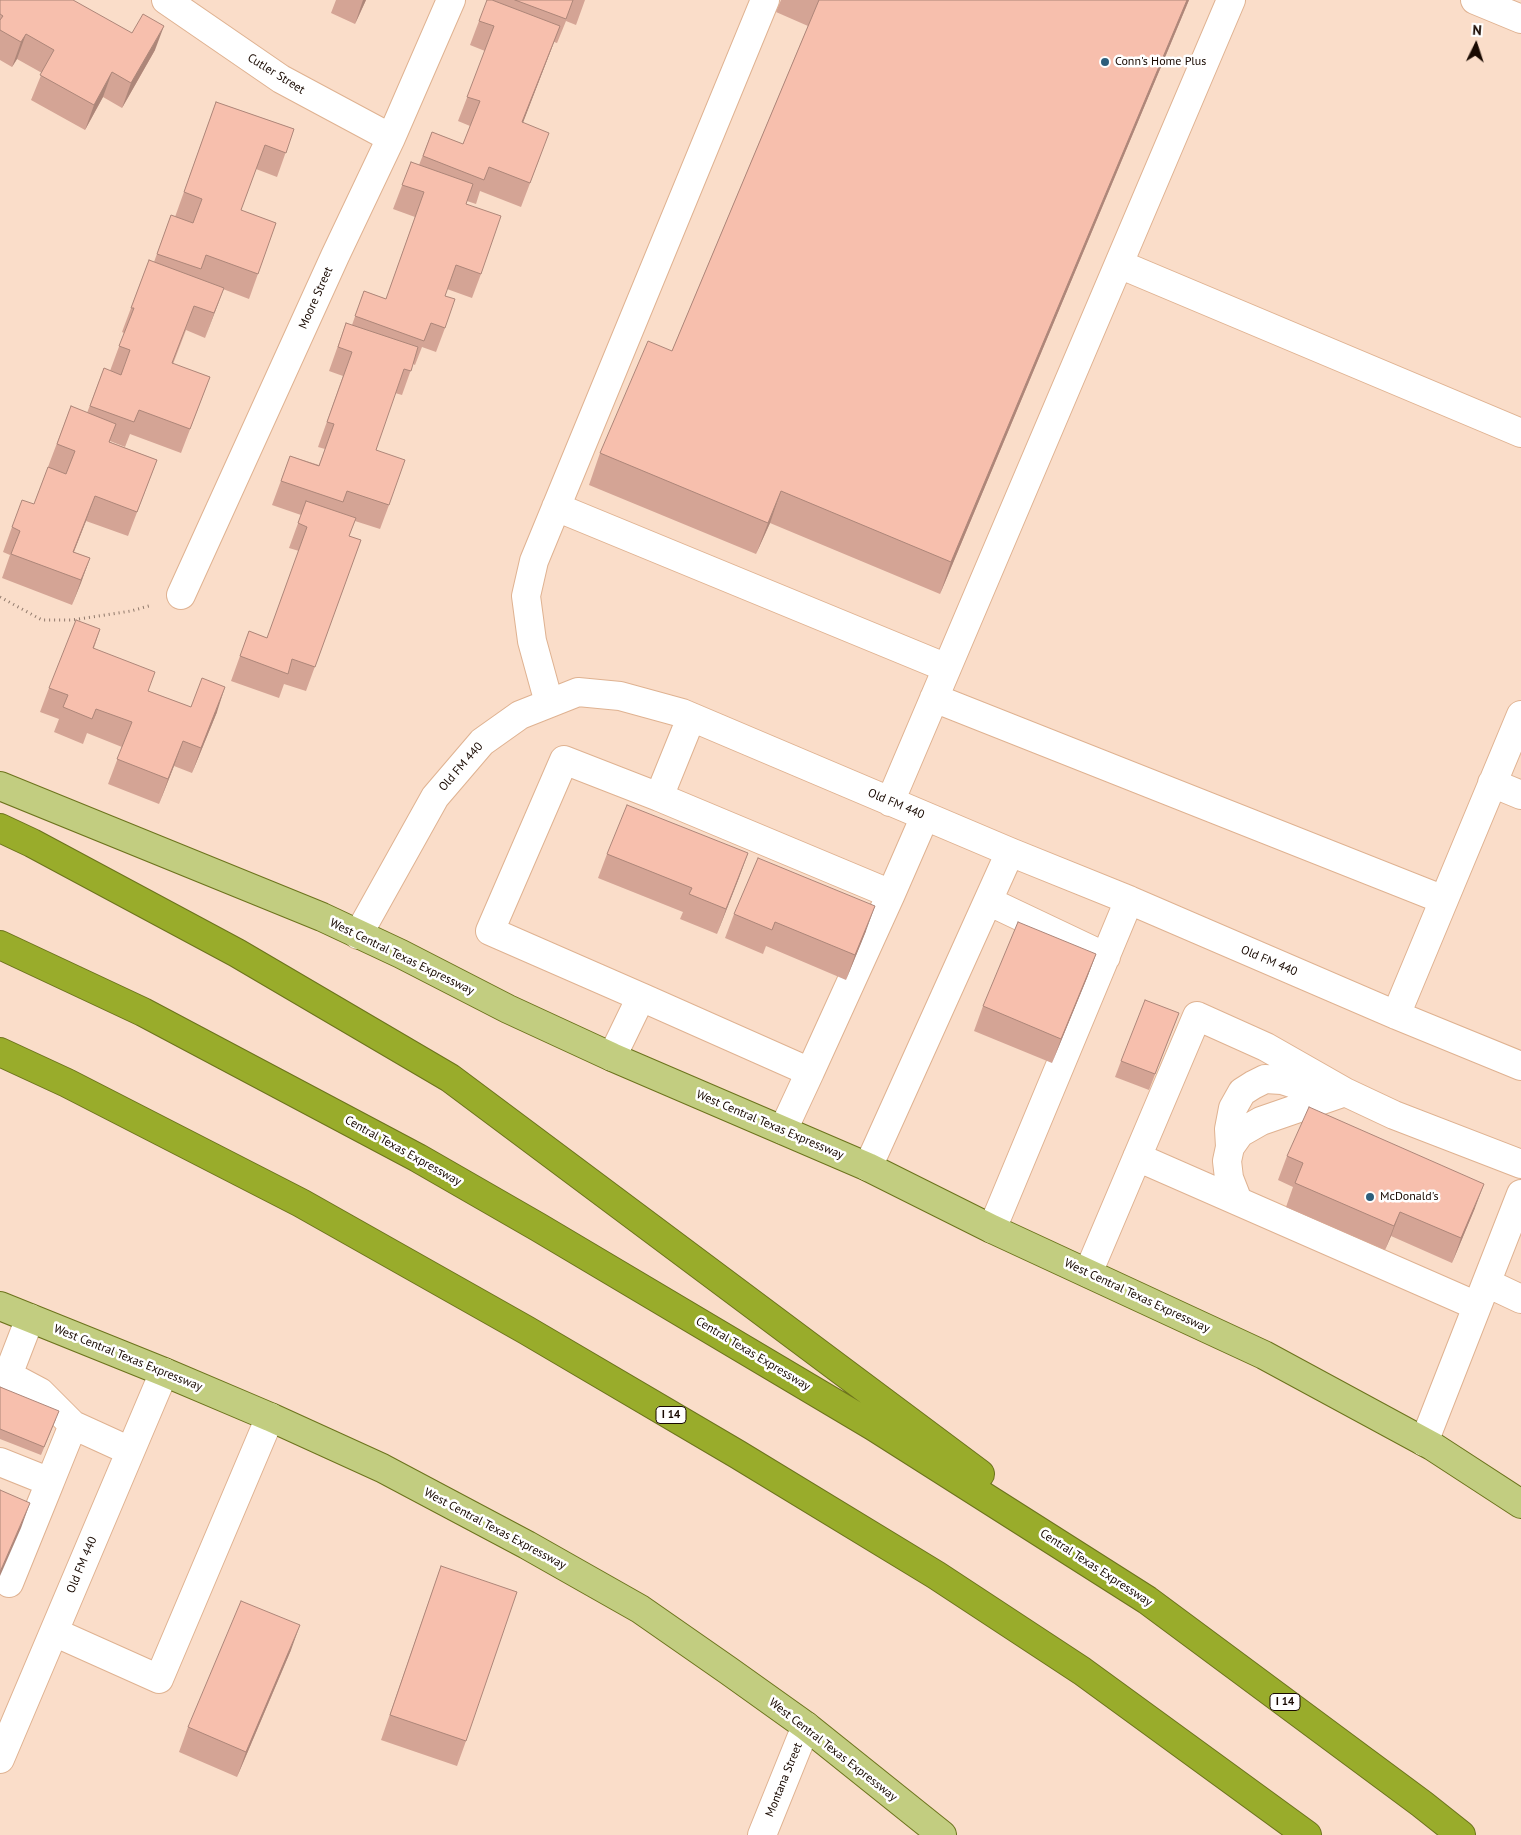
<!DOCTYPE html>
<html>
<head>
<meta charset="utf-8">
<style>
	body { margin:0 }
	#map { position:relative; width:1521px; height:1835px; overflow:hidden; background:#faddc9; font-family:"PT Sans",sans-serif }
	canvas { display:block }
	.north { position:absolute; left:1451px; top:20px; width:50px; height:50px; -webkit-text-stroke:4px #fff; paint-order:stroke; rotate:4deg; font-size:14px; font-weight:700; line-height:20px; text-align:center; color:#180901 }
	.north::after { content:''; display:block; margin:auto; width:18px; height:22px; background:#180901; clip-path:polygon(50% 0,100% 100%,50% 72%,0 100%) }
</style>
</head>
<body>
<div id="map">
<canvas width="1521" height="1835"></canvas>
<div class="north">N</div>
</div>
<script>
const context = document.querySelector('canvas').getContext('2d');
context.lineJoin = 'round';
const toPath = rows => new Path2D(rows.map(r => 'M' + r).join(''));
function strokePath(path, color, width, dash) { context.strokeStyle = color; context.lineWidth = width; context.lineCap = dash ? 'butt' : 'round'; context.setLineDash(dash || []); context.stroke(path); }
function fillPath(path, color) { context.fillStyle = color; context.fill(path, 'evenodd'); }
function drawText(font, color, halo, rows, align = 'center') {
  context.font = font + ' "PT Sans",sans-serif'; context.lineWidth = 5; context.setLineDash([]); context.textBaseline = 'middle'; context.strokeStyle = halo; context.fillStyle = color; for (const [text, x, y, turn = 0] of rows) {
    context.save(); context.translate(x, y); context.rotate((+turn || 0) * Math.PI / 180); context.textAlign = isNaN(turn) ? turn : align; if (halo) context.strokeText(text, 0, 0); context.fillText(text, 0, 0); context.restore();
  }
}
const path = toPath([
	[0,597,42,620,72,620,131,611,152,605]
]);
const minor = toPath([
	[166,0,281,79,391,138],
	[1475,0,1521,19],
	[1119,264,1521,433],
	[556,507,947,668],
	[181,595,335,256,391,138,451,0],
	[934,698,1444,900],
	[549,703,532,641,526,596,534,561,765,0],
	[691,718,659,797,891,894,925,816],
	[1492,783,1521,795],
	[890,802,1231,0],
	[988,901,1106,957],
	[358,935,435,797,482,742,520,715,578,692,620,696,682,713,1010,852,1129,900,1396,1015,1521,1066],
	[641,997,490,931,564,760,659,797],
	[1396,1015,1521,715],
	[612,1057,641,997,810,1072,783,1130],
	[810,1072,891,894],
	[1230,1147,1229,1129,1233,1108,1242,1092,1253,1085,1265,1079,1282,1080,1325,1094],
	[1137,1157,1477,1306],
	[868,1167,1010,852],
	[1238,1201,1229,1178,1227,1161,1230,1147,1240,1133,1261,1121,1345,1092],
	[992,1229,1129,900],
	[1088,1273,1197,1016,1266,1047,1345,1092,1394,1115,1521,1164],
	[1487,1283,1521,1299],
	[0,1372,8,1375,30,1318],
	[8,1375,40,1392,73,1425],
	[1424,1442,1521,1194],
	[0,1462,50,1482,73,1425,130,1451],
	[9,1583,50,1482],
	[54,1632,159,1679,270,1417],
	[0,1759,164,1372],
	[762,1835,806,1726]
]);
const major = toPath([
	[0,786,322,917,401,954,508,1009,612,1057,868,1167,992,1229,1264,1355,1432,1446,1521,1504],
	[0,1306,164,1372,270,1417,382,1468,527,1545,640,1609,729,1671,806,1726,942,1835]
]);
const highway = toPath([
	[0,828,32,843,237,953,450,1078,980,1474],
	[0,945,143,1012,418,1158,538,1227,873,1426,1147,1600,1422,1804,1461,1835],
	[0,1052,67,1083,301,1203,526,1330,737,1454,936,1575,1082,1671,1307,1835]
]);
const wall = toPath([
	[0,0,155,50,122,108,103,97,85,130,31,100,42,73,17,59,12,67,0,60],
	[336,0,366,0,355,24,331,13],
	[494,0,585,0,576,25,566,21,557,43,554,42,523,122,540,157,521,207,480,191,476,204,467,201,466,204,481,274,472,298,447,289,445,296,445,328,436,352,422,347,415,365,413,364,402,395,395,393,376,450,389,505,380,529,355,521,349,536,361,540,306,691,284,684,279,698,231,681,249,631,267,638,299,551,289,548,301,515,272,505,290,456,319,465,325,449,318,447,343,376,329,371,346,323,352,325,364,291,386,299,415,217,393,209,411,162,419,165,432,132,463,144,470,126,458,121,485,51,470,45,479,21],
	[781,0,1189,0,940,594,770,523,756,554,589,485,600,453,672,351,808,26,776,12],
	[216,102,294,129,277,177,256,169,241,210,276,223,249,299,223,289,205,338,186,330,173,364,210,377,181,453,130,434,125,447,110,441,110,442,157,460,128,536,86,521,74,552,90,558,72,605,2,578,10,555,3,552,12,527,34,504,71,406,87,413,104,368,110,371,124,333,122,332,149,260,154,262,171,215,175,217],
	[100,629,94,648,148,691,191,707,217,712,192,773,174,766,159,804,108,784,122,747,87,733,83,744,54,732,59,719,40,712,49,688],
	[748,853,717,934,680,919,683,912,598,878,607,854],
	[734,914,866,931,846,980,766,946,763,954,725,938],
	[1096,954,1087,978,1052,1063,974,1031,983,1006],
	[1179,1013,1149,1090,1115,1077,1121,1061],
	[1287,1156,1475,1208,1452,1263,1391,1236,1385,1250,1286,1207,1293,1187,1278,1180],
	[0,1387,56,1419,41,1455,0,1439],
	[441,1566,466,1741,457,1766,381,1740],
	[291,1650,237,1777,179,1752,188,1727]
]);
const shadedWall = toPath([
	[363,0,366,0,355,24],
	[1187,0,1189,0,940,594,951,562],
	[164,26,155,50,122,108,131,83],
	[560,26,551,50,514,146,522,122],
	[26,34,17,59,12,67,21,42],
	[112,72,103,97,85,130,94,105],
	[224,288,215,312,205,338,214,313],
	[781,491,770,523,756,554,768,523],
	[95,496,86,521,64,576,73,552],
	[90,558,81,583,72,605,81,580],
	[225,687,217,712,192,773,201,748],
	[183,741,174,766,159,804,168,779],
	[748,853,739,878,717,934,726,909],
	[875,906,866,931,846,980,855,955],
	[1096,954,1087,978,1052,1063,1061,1039],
	[1484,1184,1475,1208,1452,1263,1461,1238],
	[1400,1212,1391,1236,1385,1250,1394,1226],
	[30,1503,21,1528,0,1576,0,1572],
	[300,1625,291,1650,237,1777,246,1752]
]);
const building = toPath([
	[0,0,73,0,132,33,143,14,164,26,131,83,112,72,94,105,40,75,54,50,26,34,21,42,0,30,0,20,3,16,0,14,0,0],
	[487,0,492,0,560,26,522,122,549,133,530,183,489,167,484,180,423,156,432,132,463,144,480,101,467,97,494,26,479,21,487,0],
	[515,0,573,0,566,19,515,0],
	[819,0,1187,0,951,562,781,491,768,523,600,453,648,341,672,351,819,0],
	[216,102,294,129,286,153,265,145,241,210,276,223,258,274,206,255,201,269,157,254,171,215,193,223,202,199,184,192,216,102],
	[411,162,473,184,466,204,501,216,481,274,456,265,445,296,455,299,445,328,431,323,424,341,355,316,364,291,386,299,424,192,402,185,411,162],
	[149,260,224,288,214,313,194,306,172,363,210,377,190,429,139,410,134,422,90,406,104,368,121,375,130,350,119,346,134,308,131,308,149,260],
	[346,323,418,347,411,371,404,369,376,450,405,460,389,505,347,491,343,502,281,481,290,456,319,466,334,424,327,422,352,352,338,347,346,323],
	[71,406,116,424,109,442,157,460,137,512,95,496,73,552,90,558,81,580,11,554,20,531,12,527,22,500,34,504,48,467,66,474,75,451,57,444,71,406],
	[306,501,356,518,349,536,361,540,315,667,292,659,288,674,240,656,249,631,267,638,307,527,298,523,306,501],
	[76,620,100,629,93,648,155,672,148,691,191,707,202,678,225,687,201,748,183,741,168,779,117,759,132,722,96,709,92,719,63,707,68,695,49,688,76,620],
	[627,805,748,853,726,909,689,894,692,888,607,854,627,805],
	[758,858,875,906,855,955,775,922,772,930,734,914,758,858],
	[1018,922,1096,954,1061,1039,983,1006,1018,922],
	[1145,1000,1179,1013,1155,1074,1121,1061,1145,1000],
	[1309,1107,1484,1184,1461,1238,1400,1212,1394,1226,1295,1183,1303,1163,1287,1156,1309,1107],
	[0,1387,59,1411,44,1447,0,1429,0,1387],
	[0,1490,30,1503,0,1572,0,1490],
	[441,1566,517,1592,466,1741,390,1715,441,1566],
	[241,1601,300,1625,246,1752,188,1727,241,1601]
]);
const markers = [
	[1105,62,5,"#2d5e7c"],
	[1370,1197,5,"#2d5e7c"]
];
const shields = [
	[671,1415,30],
	[1285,1702,30]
];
const shieldNames = [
	["I 14",671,1415],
	["I 14",1285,1702]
];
const poiNames = [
	["Conn's Home Plus",1115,62],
	["McDonald's",1380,1197]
];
const streetNames = [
	["Cutler Street",276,74,32],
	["Moore Street",316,298,-66],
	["Old FM 440",461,767,-49],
	["Old FM 440",896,804,23],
	["West Central Texas Expressway",402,957,26],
	["Old FM 440",1269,961,23],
	["West Central Texas Expressway",770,1125,23],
	["Central Texas Expressway",403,1151,29],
	["West Central Texas Expressway",1137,1296,25],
	["Central Texas Expressway",753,1354,31],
	["West Central Texas Expressway",128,1358,22],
	["West Central Texas Expressway",495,1529,28],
	["Old FM 440",82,1565,-67],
	["Central Texas Expressway",1096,1568,33],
	["West Central Texas Expressway",833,1750,38],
	["Montana Street",784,1780,-68]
];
strokePath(minor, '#dfb291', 30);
strokePath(major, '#6c731c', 30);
strokePath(highway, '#6c731c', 30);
strokePath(path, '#8f796b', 3, [1, 4]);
strokePath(minor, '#fff', 28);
strokePath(major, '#c2cd80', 28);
strokePath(highway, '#99ac2b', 28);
fillPath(wall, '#d4a495');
fillPath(shadedWall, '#ad8679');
fillPath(building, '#f7bfad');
strokePath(building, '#ad8679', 1);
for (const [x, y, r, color] of markers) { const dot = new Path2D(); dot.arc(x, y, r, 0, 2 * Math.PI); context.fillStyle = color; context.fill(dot); strokePath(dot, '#fff', 2); }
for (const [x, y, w] of shields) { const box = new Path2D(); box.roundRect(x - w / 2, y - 8.5, w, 17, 4); context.fillStyle = '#fff'; context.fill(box); strokePath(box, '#180901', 1); }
drawText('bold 11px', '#180901', null, shieldNames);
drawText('12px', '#180901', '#fff', poiNames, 'left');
drawText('12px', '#180901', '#fff', streetNames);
</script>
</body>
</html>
